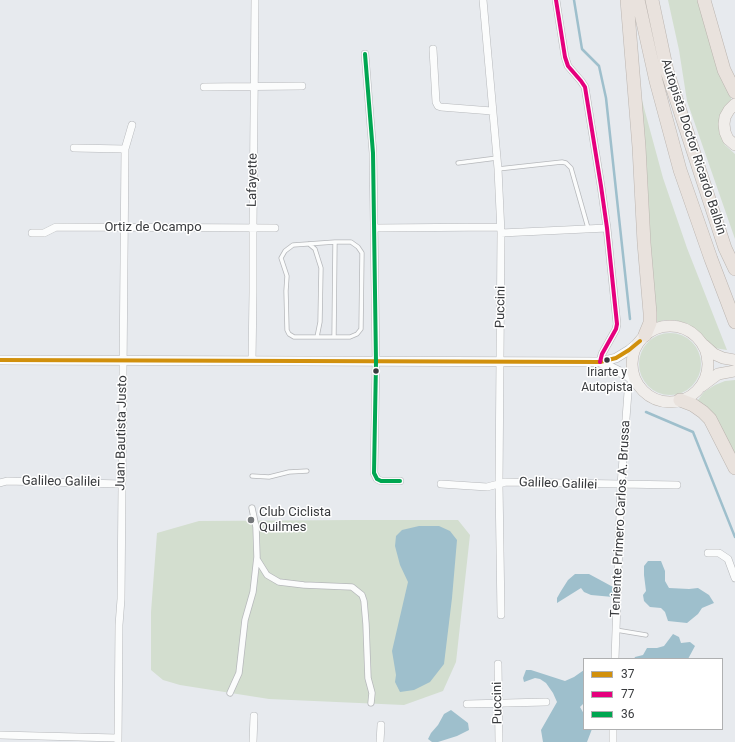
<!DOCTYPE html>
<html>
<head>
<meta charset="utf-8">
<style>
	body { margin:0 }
	#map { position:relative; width:735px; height:742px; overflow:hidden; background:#e7eaee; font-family:Roboto,sans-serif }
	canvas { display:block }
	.legend { position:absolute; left:583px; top:658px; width:140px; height:72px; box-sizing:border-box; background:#fff; border:1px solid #afb0b1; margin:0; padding:5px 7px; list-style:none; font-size:12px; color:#383a3d }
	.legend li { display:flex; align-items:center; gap:8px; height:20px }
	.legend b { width:20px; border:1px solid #afb0b1 }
</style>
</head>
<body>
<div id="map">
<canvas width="735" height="742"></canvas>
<ul class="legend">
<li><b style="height:5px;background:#d1900c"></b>37</li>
<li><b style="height:5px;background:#e5007d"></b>77</li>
<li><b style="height:5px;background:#00a651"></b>36</li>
</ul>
</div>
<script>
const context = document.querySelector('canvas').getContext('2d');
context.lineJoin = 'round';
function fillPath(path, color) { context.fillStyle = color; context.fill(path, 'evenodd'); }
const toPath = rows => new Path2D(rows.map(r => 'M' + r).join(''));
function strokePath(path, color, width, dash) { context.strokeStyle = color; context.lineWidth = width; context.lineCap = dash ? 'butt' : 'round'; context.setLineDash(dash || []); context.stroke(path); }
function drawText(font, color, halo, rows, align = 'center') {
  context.font = font + ' Roboto,sans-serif'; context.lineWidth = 3; context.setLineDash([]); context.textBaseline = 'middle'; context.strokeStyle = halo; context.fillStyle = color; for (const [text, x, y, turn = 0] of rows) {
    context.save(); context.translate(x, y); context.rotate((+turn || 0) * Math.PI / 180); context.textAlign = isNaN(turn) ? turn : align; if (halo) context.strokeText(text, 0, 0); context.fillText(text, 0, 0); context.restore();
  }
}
const green = toPath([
	[668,0,702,0,731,96,731,102,721,137,725,145,735,154,735,239,687,101,679,50],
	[637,82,663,178,687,248,727,350,714,348,708,343,697,330,686,323,674,320,664,320,654,323],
	'639 364a31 31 0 1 1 62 0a31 31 0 1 1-62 0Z',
	[735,380,735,458,698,400,704,392,715,385,725,381],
	[355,520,458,520,470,535,456,662,443,691,404,705,269,699,180,685,163,680,151,670,151,612,157,533,199,521]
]);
const water = toPath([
	[419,526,439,526,450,531,457,540,452,598,444,664,430,682,414,690,400,692,395,682,396,675,392,651,408,582,400,565,395,546,396,536,402,530],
	[648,561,661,561,665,571,665,581,669,588,689,589,698,588,709,595,714,603,702,608,698,614,687,623,668,621,665,612,661,608,650,607,644,601,643,595,646,591,644,575,644,566],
	[575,574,589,574,602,581,613,587,613,597,591,595,584,592,581,588,557,603,557,598,561,591,568,580],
	[673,634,679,637,681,643,690,642,695,646,688,659,634,659,635,657,643,655,647,648,657,648,664,646],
	[526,670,531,670,565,681,574,677,584,670,584,703,580,707,584,714,584,729,592,729,587,742,543,742,541,730,557,702,553,693,546,683,540,679,535,678,524,682,523,678],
	[451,710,468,723,469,730,457,736,438,742,432,742,428,739,431,733,438,725,444,714]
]);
const stream = toPath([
	[574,0,582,49,599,66,606,98,630,319],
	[646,412,693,432,735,537]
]);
const service = toPath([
	[458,163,497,158],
	[498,169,562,162,566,163,571,168,588,228],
	[335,242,351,242,358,247,362,253,361,329,357,334,350,337,294,337,289,334,287,330,286,291,287,276,281,258,285,251,293,245,335,242],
	[309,244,315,249,321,268,320,322,317,337],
	[334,337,335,242],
	[252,476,269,477,289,472,307,471],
	[616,630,646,635]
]);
const pedestrian = toPath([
	[257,559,267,575,279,582,304,585,352,587,362,595,364,601,366,624,368,678,372,693,371,703],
	[230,693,239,673,245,620,253,592,257,557,256,527,252,508]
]);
const minor = toPath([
	[483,0,498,169,501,233,499,484,501,615],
	[556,0,565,57,568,66,581,81,585,87,601,186,607,228,617,324,616,329,602,354,600,362],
	[433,49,436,102,438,106,441,107,492,111],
	[365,54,373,153,376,362,374,473,377,479,381,481,400,481],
	[204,87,302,86],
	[74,148,125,149],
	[375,228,500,227],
	[32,233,44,233,56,227,275,228],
	[501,233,607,228],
	[252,361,253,292,253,228,255,0],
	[0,483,7,481,122,484],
	[441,484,487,487,506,482,677,485],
	[708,553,719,553,728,559,735,578],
	[615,659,621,485,628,392,632,380],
	[498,664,499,742],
	[467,704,546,702],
	[0,735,117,738],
	[118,742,119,625,121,599,125,149,132,125],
	[253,742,254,716],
	[380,742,381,725],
	[613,742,613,729]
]);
const tertiary = toPath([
	[0,360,600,362,616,358,629,350,640,341],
	[600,362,628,376,640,386]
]);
const primary = toPath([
	[735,104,729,110,725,117,724,124,725,132,728,139,735,145],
	'632 364a38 38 0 1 1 76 0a38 38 0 1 1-76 0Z',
	[704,345,714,354,723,358,735,360],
	[702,386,718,374,735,371]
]);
const motorway = toPath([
	[627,0,639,147,644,243,650,313,650,323,645,335],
	[638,0,656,81,680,170,711,259,735,322],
	[652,0,667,71,725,248,735,269],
	[704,0,724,70,735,92],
	[680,400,693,405,703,412,710,419,735,468]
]);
const bus1 = toPath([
	[0,360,600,362,616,358,629,350,640,341]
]);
const bus2 = toPath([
	[556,0,565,57,568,66,581,81,585,87,601,186,607,228,617,324,616,329,602,354,600,362]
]);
const bus3 = toPath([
	[365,54,373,153,376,362,374,473,377,479,381,481,400,481]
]);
const markers = [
	[607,360,3.5,"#383a3d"],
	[376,371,3.5,"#383a3d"],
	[251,520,4,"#75787b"]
];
const busNames = [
	["Iriarte y",607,373],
	["Autopista",607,388]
];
const streetNames = [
	["Autopista Doctor Ricardo Balbín",693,147,72],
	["Lafayette",253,180,-89],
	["Ortiz de Ocampo",153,228],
	["Puccini",501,307,-89],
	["Juan Bautista Justo",122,433,-89],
	["Galileo Galilei",61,482,1],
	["Galileo Galilei",558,484,2],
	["Teniente Primero Carlos A. Brussa",621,519,-87],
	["Puccini",498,703,-91]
];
const poiNames = [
	["Club Ciclista",259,513],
	["Quilmes",259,528]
];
fillPath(green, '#d3decf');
fillPath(water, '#9ebfcc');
strokePath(stream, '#9ebfcc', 2.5);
strokePath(service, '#b6b8bb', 5);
strokePath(pedestrian, '#b6b8bb', 7);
strokePath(minor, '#b6b8bb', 8);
strokePath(tertiary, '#b6b8bb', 10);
strokePath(primary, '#bbb5b0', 12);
strokePath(motorway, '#bbb5b0', 14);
strokePath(service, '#fbfcfc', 3.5);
strokePath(pedestrian, '#fbfcfc', 5.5);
strokePath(minor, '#fbfcfc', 7);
strokePath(tertiary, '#fbfcfc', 9);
strokePath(primary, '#f0edea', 11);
strokePath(motorway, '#e9e2dd', 13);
strokePath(bus1, '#d1900c', 4);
strokePath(bus2, '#e5007d', 4);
strokePath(bus3, '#00a651', 4);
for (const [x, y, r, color] of markers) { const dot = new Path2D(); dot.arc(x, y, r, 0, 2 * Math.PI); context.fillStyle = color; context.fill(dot); strokePath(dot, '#fff', 1.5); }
drawText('12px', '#383a3d', '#fff', busNames);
drawText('13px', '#383a3d', '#fff', streetNames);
drawText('13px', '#383a3d', '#fff', poiNames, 'left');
</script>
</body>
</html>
